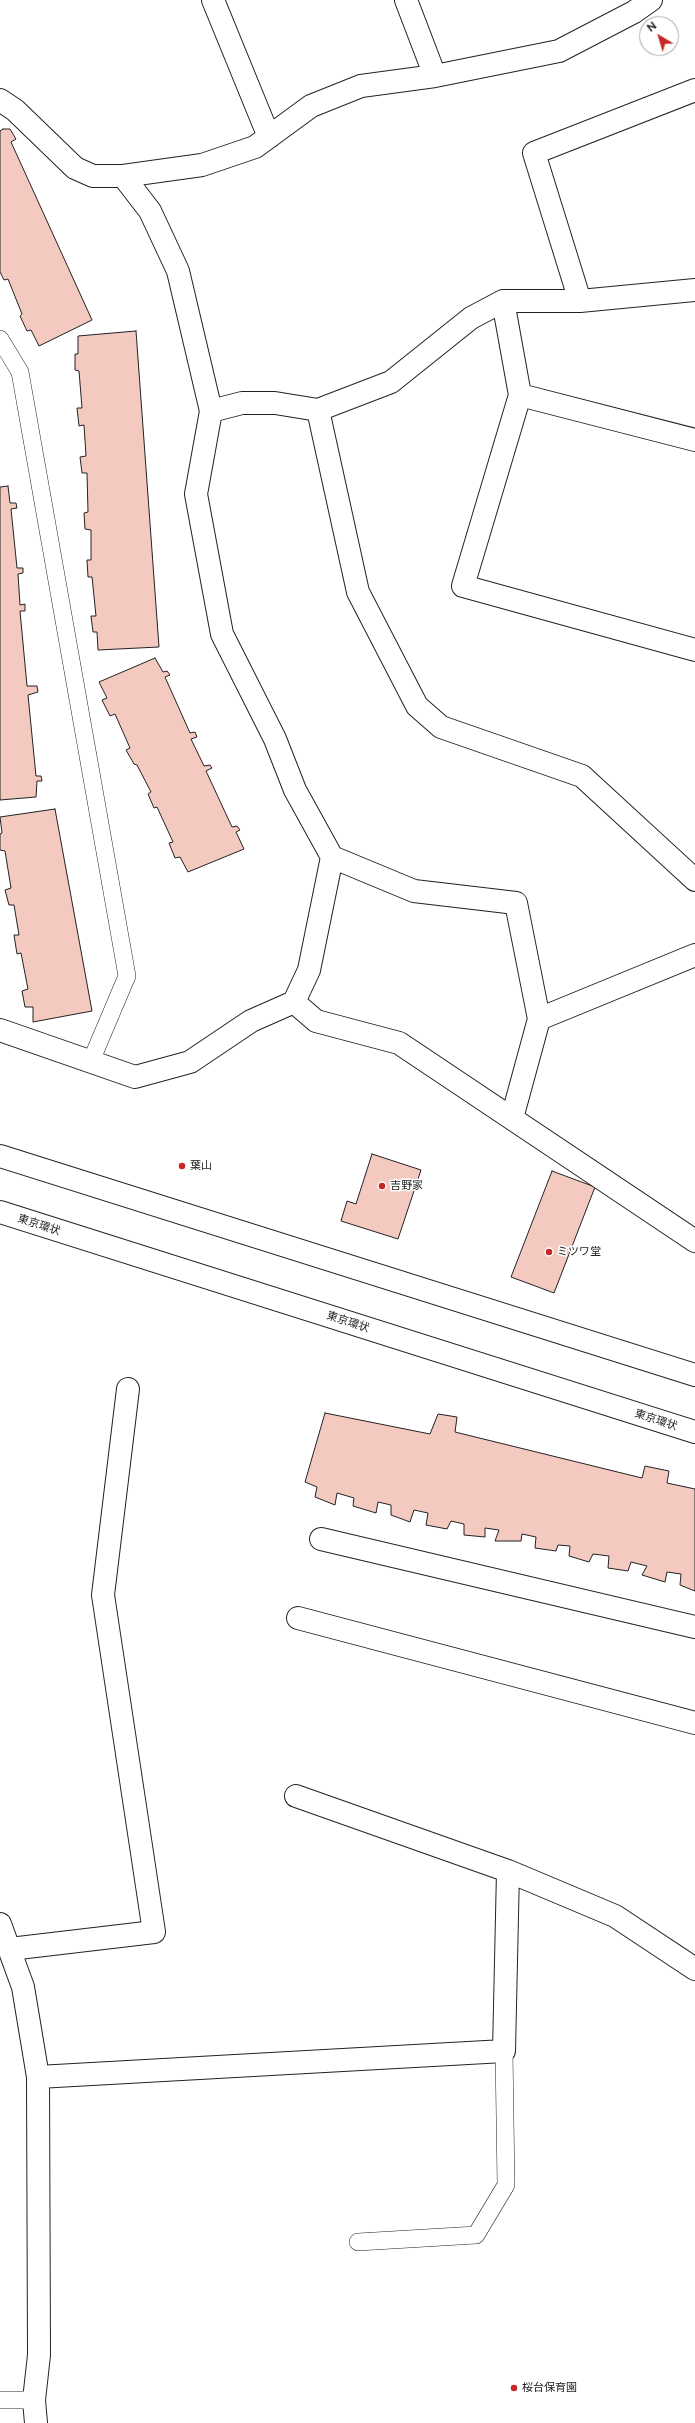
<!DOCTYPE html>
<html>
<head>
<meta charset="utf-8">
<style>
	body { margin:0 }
	#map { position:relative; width:695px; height:2423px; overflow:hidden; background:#fff; font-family:Raleway,sans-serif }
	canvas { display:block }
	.north { position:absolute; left:639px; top:16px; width:40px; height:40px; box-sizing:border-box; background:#fff; border:1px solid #a7a7a7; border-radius:50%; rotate:322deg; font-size:11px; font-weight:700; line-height:16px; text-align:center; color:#222 }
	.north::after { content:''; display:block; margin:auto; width:14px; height:18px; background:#c62828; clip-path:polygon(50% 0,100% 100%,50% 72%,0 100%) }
</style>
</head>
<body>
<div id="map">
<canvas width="695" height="2423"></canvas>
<div class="north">N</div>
</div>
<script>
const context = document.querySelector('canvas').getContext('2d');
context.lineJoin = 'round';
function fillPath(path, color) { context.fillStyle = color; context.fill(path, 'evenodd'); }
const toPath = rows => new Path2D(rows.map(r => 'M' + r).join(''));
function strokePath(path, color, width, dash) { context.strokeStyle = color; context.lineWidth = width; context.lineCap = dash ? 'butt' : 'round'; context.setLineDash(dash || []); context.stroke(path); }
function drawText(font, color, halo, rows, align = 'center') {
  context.font = font + ' Raleway,"Noto Sans JP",sans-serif'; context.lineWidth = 3; context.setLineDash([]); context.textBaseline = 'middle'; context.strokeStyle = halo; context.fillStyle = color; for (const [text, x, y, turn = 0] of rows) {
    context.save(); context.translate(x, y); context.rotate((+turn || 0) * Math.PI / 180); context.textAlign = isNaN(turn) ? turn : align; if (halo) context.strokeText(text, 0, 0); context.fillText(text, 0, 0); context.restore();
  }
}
const building = toPath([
	[3,129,10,129,16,139,11,142,92,320,39,346,31,330,27,331,20,316,22,314,8,279,4,280,0,272,0,131,3,129],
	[136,331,159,647,98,650,97,632,93,632,91,616,96,616,92,577,88,577,87,560,91,560,91,530,85,529,84,513,88,512,87,473,82,473,80,457,86,456,84,425,79,426,77,408,82,408,79,371,75,370,75,354,78,354,78,336,136,331],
	[8,486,10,503,16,503,17,508,11,509,17,568,23,568,23,573,18,574,20,605,25,604,25,611,20,611,27,686,37,686,38,692,28,695,36,776,41,776,42,781,37,781,36,797,0,800,0,487,8,486],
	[155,658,163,672,167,671,170,675,165,677,190,733,195,732,197,737,191,739,204,766,210,765,212,768,206,771,232,827,237,826,240,830,236,832,244,849,188,872,180,857,175,858,169,843,173,842,157,807,154,808,148,794,151,792,137,765,134,764,126,750,130,748,115,714,110,716,102,700,107,698,99,682,155,658],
	[55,809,92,1011,33,1022,33,1007,25,1007,22,991,28,989,21,953,17,954,14,935,19,935,14,905,9,905,5,890,11,888,5,851,0,850,0,834,2,833,0,817,55,809],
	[372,1154,421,1170,398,1239,341,1221,347,1201,356,1204,372,1154],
	[552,1171,595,1187,554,1293,511,1277,552,1171],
	[325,1413,430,1434,438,1414,457,1417,455,1432,642,1478,645,1466,669,1471,667,1483,695,1489,695,1591,680,1585,681,1574,667,1572,665,1582,642,1575,647,1566,631,1562,628,1571,608,1568,609,1556,593,1554,589,1562,569,1556,570,1546,558,1545,556,1551,535,1548,536,1537,522,1534,521,1541,495,1541,499,1530,485,1528,485,1537,464,1535,464,1524,451,1521,447,1529,426,1525,428,1513,414,1510,410,1522,391,1515,391,1505,378,1502,376,1513,353,1506,354,1498,337,1493,335,1505,315,1497,317,1487,305,1482,325,1413]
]);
const lane = toPath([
	[0,339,20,372,127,976,91,1061],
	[358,2242,476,2235,506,2185,504,2051],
	[0,2400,34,2400]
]);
const street = toPath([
	[213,0,269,137],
	[406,0,435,76],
	[0,100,15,110,75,168,93,176,123,176],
	[503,301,520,395,463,586,695,650],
	[580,301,534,153,695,90],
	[520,395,695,440],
	[318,410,358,592,417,706,441,727,582,776,695,880],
	[211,411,242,403,275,403,318,410,391,382,471,318,503,301,580,301,695,290],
	[332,857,414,891,516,903,539,1019,512,1118],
	[294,1002,316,1021,399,1043,695,1241],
	[539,1019,695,955],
	[0,1030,135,1077,190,1062,251,1021,294,1002,309,970,332,857,295,790,275,739,222,634,196,494,211,411,178,271,150,211,123,176,202,165,255,147,311,106,361,86,435,76,559,51,634,12,651,0],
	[321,1539,695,1627],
	[298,1618,695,1723],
	[296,1796,508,1871,615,1916,695,1969],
	[0,1924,23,1987,38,2077,39,2355,34,2400,36,2423],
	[10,1949,154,1932,103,1595,128,1389],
	[38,2077,504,2051,508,1871]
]);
const highway = toPath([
	[0,1156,695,1375],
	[0,1212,695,1432]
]);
const markers = [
	[182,1166,4,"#c62828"],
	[382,1186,4,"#c62828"],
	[549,1252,4,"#c62828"],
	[514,2388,4,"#c62828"]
];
const poiNames = [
	["葉山",190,1166],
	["吉野家",390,1186],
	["ミツワ堂",557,1252],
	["桜台保育園",522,2388]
];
const streetNames = [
	["東京環状",39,1225,18],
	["東京環状",348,1322,18],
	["東京環状",656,1420,18]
];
fillPath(building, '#f3c9c0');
strokePath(building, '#222', 1);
strokePath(lane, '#222', 18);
strokePath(street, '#222', 24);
strokePath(highway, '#222', 24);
strokePath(lane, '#fff', 17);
strokePath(street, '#fff', 22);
strokePath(highway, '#fff', 22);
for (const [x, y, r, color] of markers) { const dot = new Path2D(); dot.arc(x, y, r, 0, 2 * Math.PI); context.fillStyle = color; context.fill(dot); strokePath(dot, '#fff', 1.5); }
drawText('11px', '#222', '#fff', poiNames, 'left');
drawText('11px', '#222', '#fff', streetNames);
</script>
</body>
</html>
